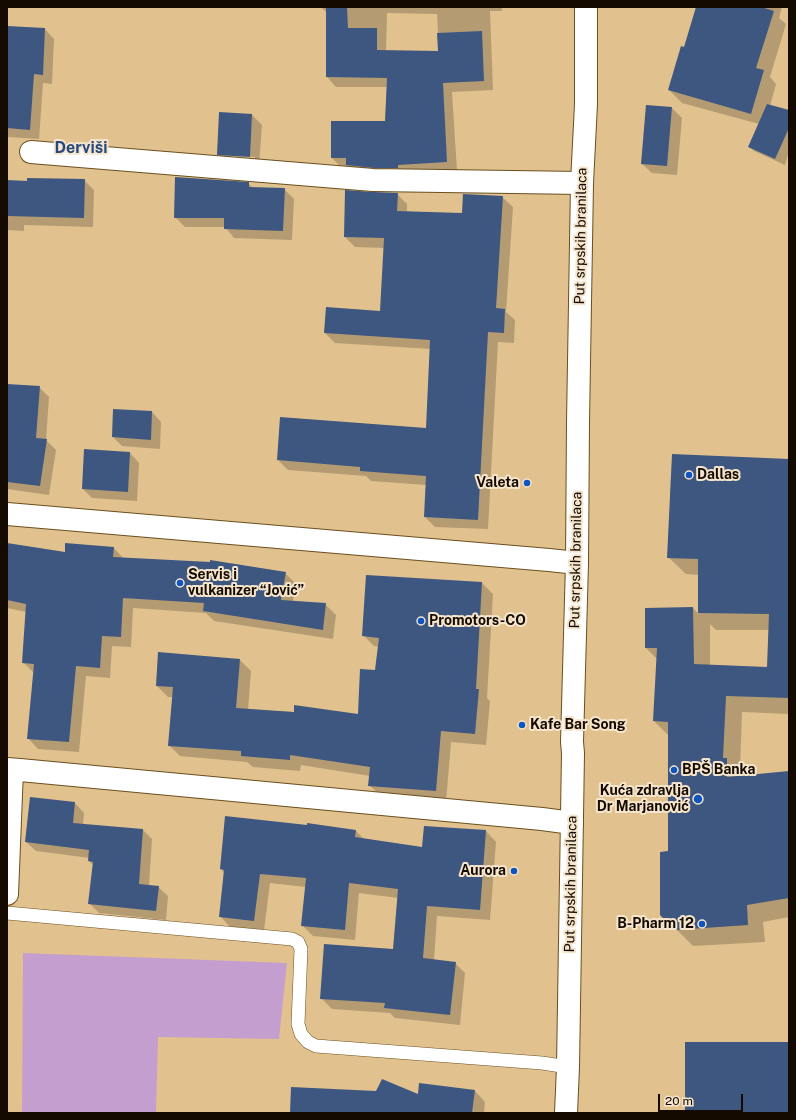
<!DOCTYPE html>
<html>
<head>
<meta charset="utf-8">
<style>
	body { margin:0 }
	#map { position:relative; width:796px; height:1120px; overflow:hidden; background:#e1c28f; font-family:"Public Sans",sans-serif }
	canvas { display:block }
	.frame { position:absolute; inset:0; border:8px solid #150a00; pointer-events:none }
	.scale { position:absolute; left:658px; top:1094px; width:85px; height:18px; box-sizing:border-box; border:2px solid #150a00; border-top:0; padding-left:5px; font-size:12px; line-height:14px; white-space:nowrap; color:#150a00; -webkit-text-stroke:3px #f5e5cc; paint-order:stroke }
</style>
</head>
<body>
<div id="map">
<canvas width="796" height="1120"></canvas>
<div class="frame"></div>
<div class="scale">20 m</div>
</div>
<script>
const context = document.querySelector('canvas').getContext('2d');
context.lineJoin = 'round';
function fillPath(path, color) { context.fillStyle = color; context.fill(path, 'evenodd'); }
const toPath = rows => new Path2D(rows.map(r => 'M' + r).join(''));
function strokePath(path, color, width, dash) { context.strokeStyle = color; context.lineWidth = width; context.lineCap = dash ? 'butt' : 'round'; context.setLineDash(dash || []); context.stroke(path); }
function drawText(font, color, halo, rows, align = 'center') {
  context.font = font + ' "Public Sans",sans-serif'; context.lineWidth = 4; context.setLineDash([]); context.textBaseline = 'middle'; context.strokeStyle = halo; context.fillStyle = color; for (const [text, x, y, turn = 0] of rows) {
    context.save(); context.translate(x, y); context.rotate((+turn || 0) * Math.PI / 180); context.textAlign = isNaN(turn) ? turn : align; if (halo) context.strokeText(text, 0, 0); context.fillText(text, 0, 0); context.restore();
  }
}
const green = toPath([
	[23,953,287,963,279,1039,158,1037,156,1113,22,1113]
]);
const shadow = toPath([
	[321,7,502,7,502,11,490,11,493,90,452,92,457,171,407,177,342,168,332,158,386,122,387,87,336,87,327,77,327,13],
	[387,13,437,14,439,52,386,51],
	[697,7,782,7,779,18,786,24,770,77,776,84,770,106,789,111,789,151,785,165,754,151,749,146,759,124,682,103,669,90,685,49],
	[7,27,45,29,54,39,52,84,43,83,39,139,7,137],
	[647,106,672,108,682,118,677,175,652,173,642,164],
	[220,114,252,115,262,125,259,166,228,164,218,154],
	[227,154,255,157,255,159,227,156],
	[84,180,94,190,93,227,24,225,24,231,7,230,7,181],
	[248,183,253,188,284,189,294,199,292,240,234,238,225,227,185,227,175,217],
	[397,194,407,204,407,212,463,214,502,197,513,207,506,312,515,320,514,343,498,342,488,529,435,527,425,517,426,485,371,481,366,476,288,470,278,460,427,429,431,349,335,343,325,333,381,312,384,248,355,247,345,237],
	[7,385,39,387,49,397,46,440,56,450,49,495,7,489],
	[152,412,161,422,160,449,122,446,113,437],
	[130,453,139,463,137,501,92,498,83,489],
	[789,460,789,714,742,712,740,772,744,777,789,772,789,917,763,922,765,942,693,946,661,914,669,852,669,736,654,721,657,659,646,648,693,608,699,614,699,575,686,574,668,557],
	[710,624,716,630,769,630,768,668,710,666],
	[7,544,66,554,114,548,124,559,285,573,295,583,293,602,325,604,336,615,333,639,214,621,206,613,133,608,131,647,112,646,110,678,86,676,79,752,38,749,28,738,34,673,23,662,27,612,7,608],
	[482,583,493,594,487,698,490,701,486,745,451,742,446,802,381,796,369,785,370,776,301,765,300,771,253,767,247,762,180,756,169,745,173,697,168,697,157,686,159,653,240,660,251,671,248,710,359,715,376,671,379,647,374,646,363,635],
	[31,798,75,803,84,813,83,825,143,830,152,839,149,886,158,887,168,896,166,920,99,913,90,904,93,865,89,861,90,858,36,851,26,842],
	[356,831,365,840,423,848,486,831,496,842,490,920,437,916,434,961,455,963,465,973,460,1025,395,1018,390,1013,332,1009,321,998,394,950,398,898,359,893,355,940,313,936,302,925,306,887,270,883,264,930,230,927,220,916,224,873,221,869],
	[475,1091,485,1102,484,1113,291,1113,418,1095]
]);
const building = toPath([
	[326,7,347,7,348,28,377,28,377,50,438,51,437,33,482,31,484,81,443,83,447,162,398,165,398,168,374,168,346,165,346,158,331,158,331,121,385,121,387,78,326,77],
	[696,7,761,7,774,11,756,68,764,70,751,114,668,90,681,46,684,47],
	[7,26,45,28,43,75,34,74,30,130,7,128],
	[767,104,789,110,789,128,775,159,748,147],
	[646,105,672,107,667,166,641,164],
	[219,112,252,114,250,157,217,155],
	[175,177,249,182,249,187,285,188,283,231,224,229,224,218,174,218],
	[27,178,85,179,84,218,7,216,7,180,27,181],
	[345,190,373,192,398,193,397,211,462,213,463,194,503,196,496,308,505,309,504,333,488,332,478,520,424,517,426,476,360,471,360,467,277,460,280,417,426,428,430,340,324,333,326,307,380,311,384,238,344,237],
	[7,384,40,386,36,438,47,439,40,486,7,482],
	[113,409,152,411,151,440,112,437],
	[84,449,130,452,128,492,82,489],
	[672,454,789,459,789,698,726,696,723,758,727,758,727,777,789,771,789,898,747,905,748,925,675,930,660,915,660,852,668,851,668,722,653,721,657,648,645,648,645,608,693,607,694,664,767,667,769,614,698,613,698,559,667,558],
	[7,543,65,552,65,543,114,547,113,557,210,562,210,560,286,572,281,600,326,603,323,630,203,611,204,603,123,598,121,637,102,636,100,668,76,666,69,742,27,739,34,664,22,663,26,604,7,600],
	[366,575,482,582,476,689,479,689,475,734,441,731,436,791,368,786,370,767,290,755,290,760,241,756,241,751,168,746,173,687,156,686,158,652,240,659,236,708,294,712,294,705,358,714,360,669,375,670,379,638,362,636],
	[30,797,75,802,73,823,143,829,139,884,159,886,156,911,88,904,93,862,88,861,89,850,25,842],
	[225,816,307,825,307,823,356,830,355,837,422,847,424,826,486,830,480,910,427,906,423,958,456,962,450,1015,384,1008,385,1003,320,999,324,944,393,949,398,889,349,883,345,930,301,926,306,878,260,874,254,921,219,917,224,870,220,869],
	[685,1042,789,1042,789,1113,685,1113],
	[382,1079,418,1094,419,1083,475,1090,472,1113,290,1113,291,1087,376,1091]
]);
const lane = toPath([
	[7,913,292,939,298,942,301,949,298,1024,301,1034,308,1042,316,1046,542,1063,568,1067]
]);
const street = toPath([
	[31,152,373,180,582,183],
	[7,514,549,560,577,563],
	[7,769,20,770,542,819,572,823],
	[7,894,12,770]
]);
const secondary = toPath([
	[566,1113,568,1067,573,753,572,742,577,563,578,422,582,183,586,104,586,7]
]);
const markers = [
	[689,475,4,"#0e55bf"],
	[527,483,4,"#0e55bf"],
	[180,583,4,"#0e55bf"],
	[421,621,4,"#0e55bf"],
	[522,725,4,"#0e55bf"],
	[674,770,4,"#0e55bf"],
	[698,799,5,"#0e55bf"],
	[514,871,4,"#0e55bf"],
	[702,924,4,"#0e55bf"]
];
const streetNames = [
	["Put srpskih branilaca",581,236,-89],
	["Put srpskih branilaca",576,560,-89],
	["Put srpskih branilaca",571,884,-89]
];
const poiNames = [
	["Dallas",697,475],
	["Valeta",519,483,"right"],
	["Servis i",188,575],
	["vulkanizer “Jović”",188,591],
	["Promotors-CO",429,621],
	["Kafe Bar Song",530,725],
	["BPŠ Banka",682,770],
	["Kuća zdravlja",689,791,"right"],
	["Dr Marjanović",689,807,"right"],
	["Aurora",506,871,"right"],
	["B-Pharm 12",694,924,"right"]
];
const quarterNames = [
	["Derviši",81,148]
];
fillPath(green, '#c49ece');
fillPath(shadow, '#0003');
fillPath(building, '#3d5780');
strokePath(lane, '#6a4f1d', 14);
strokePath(street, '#6a4f1d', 24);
strokePath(secondary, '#6a4f1d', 24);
strokePath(lane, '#fff', 13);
strokePath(street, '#fff', 22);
strokePath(secondary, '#fff', 22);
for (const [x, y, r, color] of markers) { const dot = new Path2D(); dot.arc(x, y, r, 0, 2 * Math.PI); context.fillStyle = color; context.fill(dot); strokePath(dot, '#f5e5cc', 1.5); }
drawText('14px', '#150a00', '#f5e5cc', streetNames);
drawText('bold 14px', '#150a00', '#f5e5cc', poiNames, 'left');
drawText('bold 16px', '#27487f', '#f5e5cc', quarterNames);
</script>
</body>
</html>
